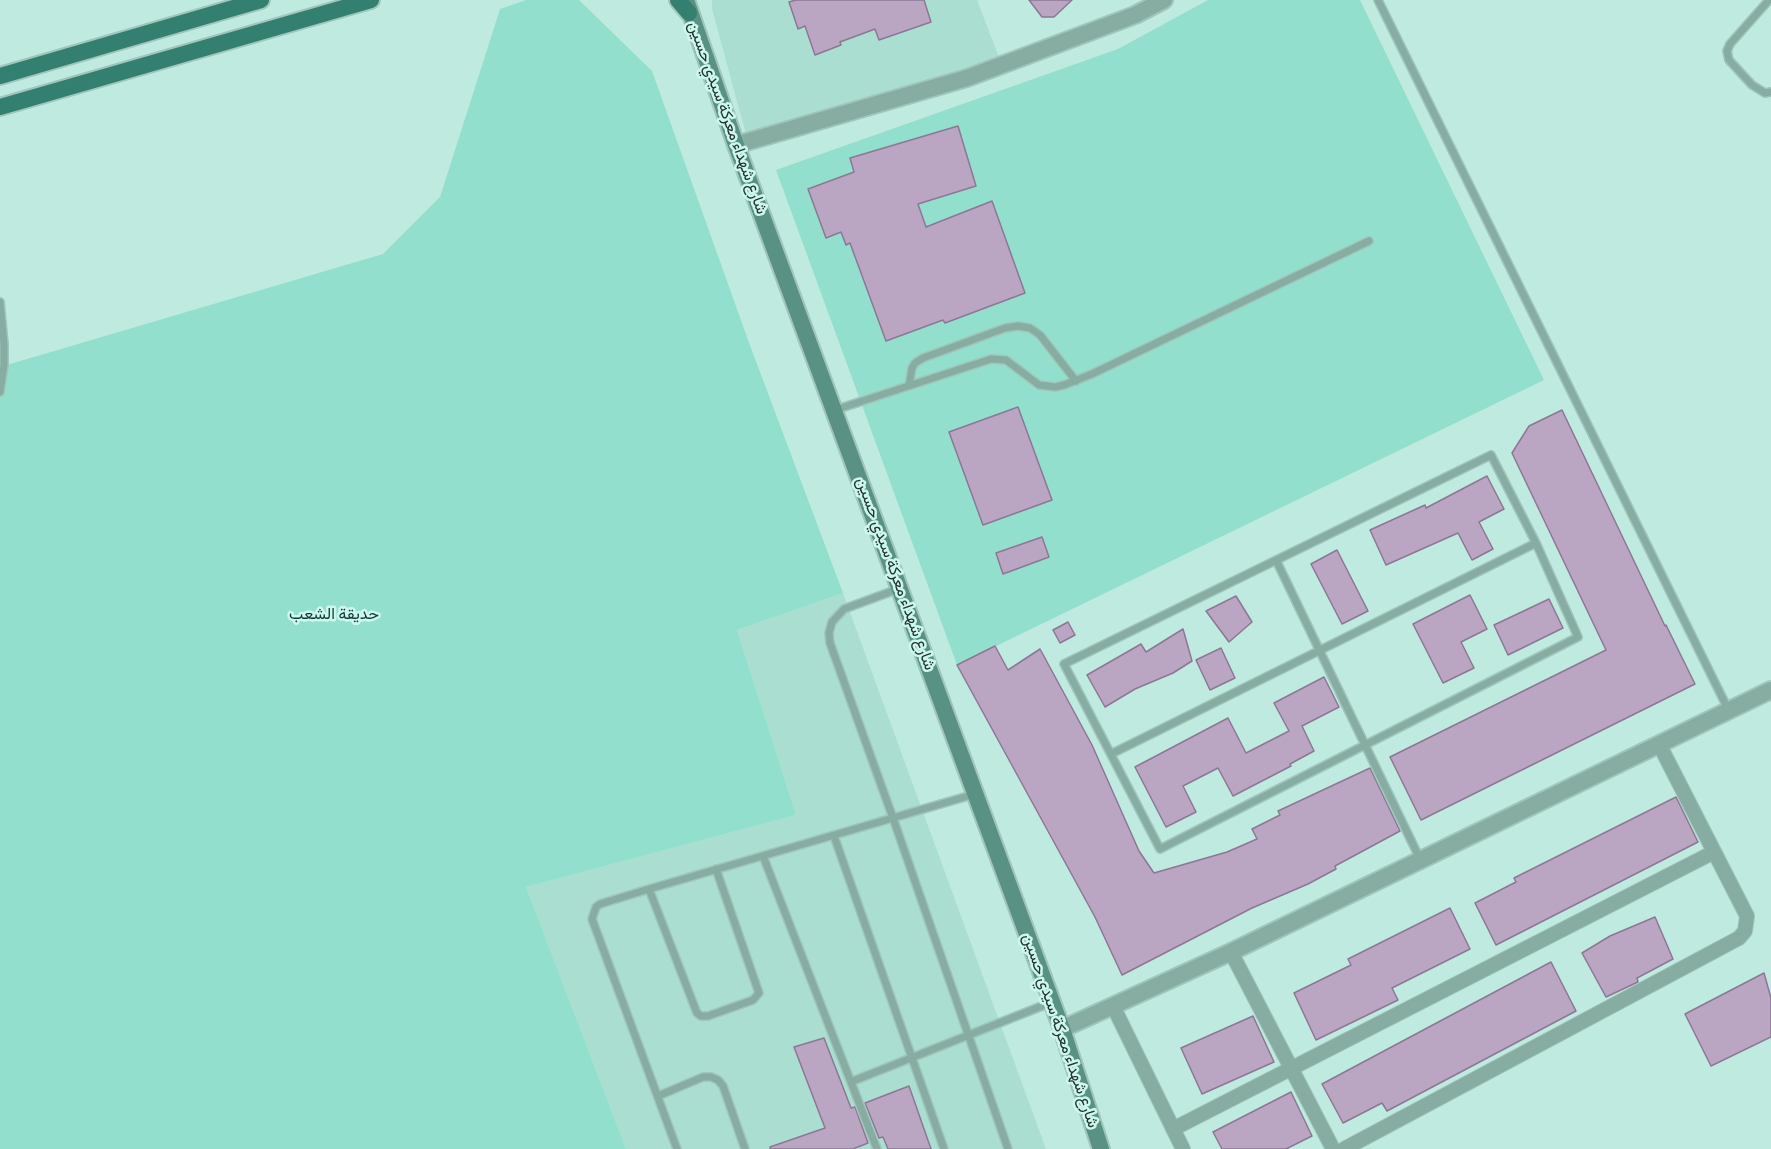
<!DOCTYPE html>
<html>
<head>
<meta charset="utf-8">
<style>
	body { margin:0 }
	canvas { display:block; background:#bfeadf }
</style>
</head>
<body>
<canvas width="1771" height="1149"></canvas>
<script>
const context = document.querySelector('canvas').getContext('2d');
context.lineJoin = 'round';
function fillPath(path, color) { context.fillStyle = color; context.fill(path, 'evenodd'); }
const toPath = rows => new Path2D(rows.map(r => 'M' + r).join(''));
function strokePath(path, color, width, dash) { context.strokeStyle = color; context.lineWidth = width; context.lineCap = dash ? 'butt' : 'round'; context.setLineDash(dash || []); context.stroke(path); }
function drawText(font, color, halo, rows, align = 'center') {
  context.font = font + ' Signika,Vazirmatn,sans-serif'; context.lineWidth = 5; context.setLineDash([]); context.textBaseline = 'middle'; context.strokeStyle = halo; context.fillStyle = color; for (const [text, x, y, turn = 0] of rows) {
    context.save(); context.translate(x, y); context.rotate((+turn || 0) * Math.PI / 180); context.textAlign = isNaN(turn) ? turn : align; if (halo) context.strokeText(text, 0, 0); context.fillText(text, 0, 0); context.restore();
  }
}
const built = toPath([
	[712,0,977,0,1000,60,747,138,712,9],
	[843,593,1046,1149,626,1149,526,887,796,815,737,630]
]);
const green = toPath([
	[526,0,579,0,652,71,748,340,843,593,737,630,796,815,526,887,626,1149,0,1149,0,367,383,254,440,197,500,9],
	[1208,0,1360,0,1544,380,957,665,776,170,1118,49]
]);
const building = toPath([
	[796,0,924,0,931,22,879,40,875,29,840,42,841,45,815,55,805,26,798,29,789,2,796,0],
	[1029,0,1072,0,1054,17,1042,17,1029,0],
	[958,126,976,186,918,204,926,227,992,201,1025,293,945,323,943,320,886,341,850,243,846,245,841,232,826,238,808,189,854,172,850,158,958,126],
	[1018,407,1052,500,983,525,949,432,1018,407],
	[1562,410,1665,626,1666,625,1695,684,1421,820,1390,757,1606,650,1512,453,1529,426,1562,410],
	[1487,476,1504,509,1479,522,1493,549,1472,560,1458,533,1386,565,1370,530,1425,505,1426,508,1487,476],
	[1042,537,1049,557,1003,574,996,553,1042,537],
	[1337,550,1368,611,1342,624,1311,564,1337,550],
	[1470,595,1487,629,1461,642,1474,668,1443,683,1413,624,1470,595],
	[1236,596,1252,622,1229,642,1206,611,1236,596],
	[1549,599,1563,628,1508,655,1494,625,1549,599],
	[1068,622,1075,635,1060,643,1053,630,1068,622],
	[1183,629,1192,661,1173,673,1135,689,1105,707,1087,675,1141,644,1146,652,1183,629],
	[995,646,1008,670,1040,649,1092,745,1139,851,1154,873,1227,852,1257,839,1252,829,1280,815,1278,811,1370,768,1400,831,1335,866,1336,869,1308,884,1252,908,1122,975,1095,917,957,665,995,646],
	[1221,648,1235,678,1210,690,1196,660,1221,648],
	[1324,677,1339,707,1302,726,1314,751,1290,764,1291,766,1233,796,1218,768,1183,786,1196,812,1166,827,1135,767,1228,718,1246,753,1289,731,1274,703,1324,677],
	[1676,797,1698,842,1496,945,1475,903,1516,882,1514,878,1676,797],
	[1450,908,1470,949,1392,988,1398,1000,1316,1040,1294,993,1351,965,1348,959,1450,908],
	[1655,917,1673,959,1637,978,1638,982,1606,997,1582,953,1610,936,1655,917],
	[1551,962,1576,1011,1387,1111,1382,1103,1343,1123,1322,1084,1551,962],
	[1764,973,1771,998,1771,1037,1711,1066,1685,1014,1764,973],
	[1253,1016,1274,1062,1202,1094,1181,1048,1253,1016],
	[824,1038,851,1108,855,1107,868,1143,853,1149,770,1149,770,1147,825,1128,794,1047,824,1038],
	[909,1086,931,1149,888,1149,883,1137,879,1138,865,1103,909,1086],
	[1291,1092,1312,1136,1286,1149,1222,1149,1213,1132,1291,1092]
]);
const service = toPath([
	[1378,0,1728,709],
	[1769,0,1730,44,1727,51,1729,60,1752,85,1765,93,1771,92],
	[0,302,4,344,4,365,0,392],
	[909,386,912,368,915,363,923,358,1005,328,1018,326,1030,328,1040,335,1076,381],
	[835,410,991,359,1006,360,1039,385,1055,387,1064,385,1092,374,1369,241],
	[1491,455,1536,543,1578,637,1160,849,1064,664,1491,455],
	[1276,560,1420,859],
	[898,589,844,609,832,622,829,633,830,643,893,818,1008,1149],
	[1111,754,1536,543],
	[834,836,944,1149],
	[763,856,877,1149],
	[649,889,697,1013,701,1016,708,1016,753,1000,759,993,716,869],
	[853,1081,1052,1002],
	[658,1096,703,1077,711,1077,718,1080,723,1086,745,1149],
	[677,1149,592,919,596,907,600,904,649,889,975,794]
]);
const minor = toPath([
	[1231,952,1333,1149],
	[1113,1006,1183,1149],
	[1173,1129,1714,852],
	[1344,1149,1739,938,1745,931,1747,916,1659,744]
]);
const tertiary = toPath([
	[736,145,967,78,1135,15,1164,0],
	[1062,1029,1231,952,1771,690]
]);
const secondary = toPath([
	[686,0,736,145,1062,1029,1101,1149]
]);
const primary = toPath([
	[678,0,689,13],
	[0,76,261,0],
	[0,107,371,0]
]);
const streetNames = [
	["شارع شهداء معركة سيدي حسين",727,118,70],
	["شارع شهداء معركة سيدي حسين",895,574,70],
	["شارع شهداء معركة سيدي حسين",1060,1031,71]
];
const parkNames = [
	["حديقة الشعب",334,615]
];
fillPath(built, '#aaded1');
fillPath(green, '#93dfcd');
fillPath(building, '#baa6c2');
strokePath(building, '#8c7894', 1.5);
strokePath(service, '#a0c5bc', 10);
strokePath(minor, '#a0c5bc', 16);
strokePath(tertiary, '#a0c5bc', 20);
strokePath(secondary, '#a0c5bc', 20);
strokePath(primary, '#a0c5bc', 20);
strokePath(service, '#87aca2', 7);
strokePath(minor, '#87aca2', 14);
strokePath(tertiary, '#87aca2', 16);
strokePath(secondary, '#599285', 16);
strokePath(primary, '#337f70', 16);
drawText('16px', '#23332f', '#ccf7ec', streetNames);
drawText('16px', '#0f3a31', '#ccf7ec', parkNames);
</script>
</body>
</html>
